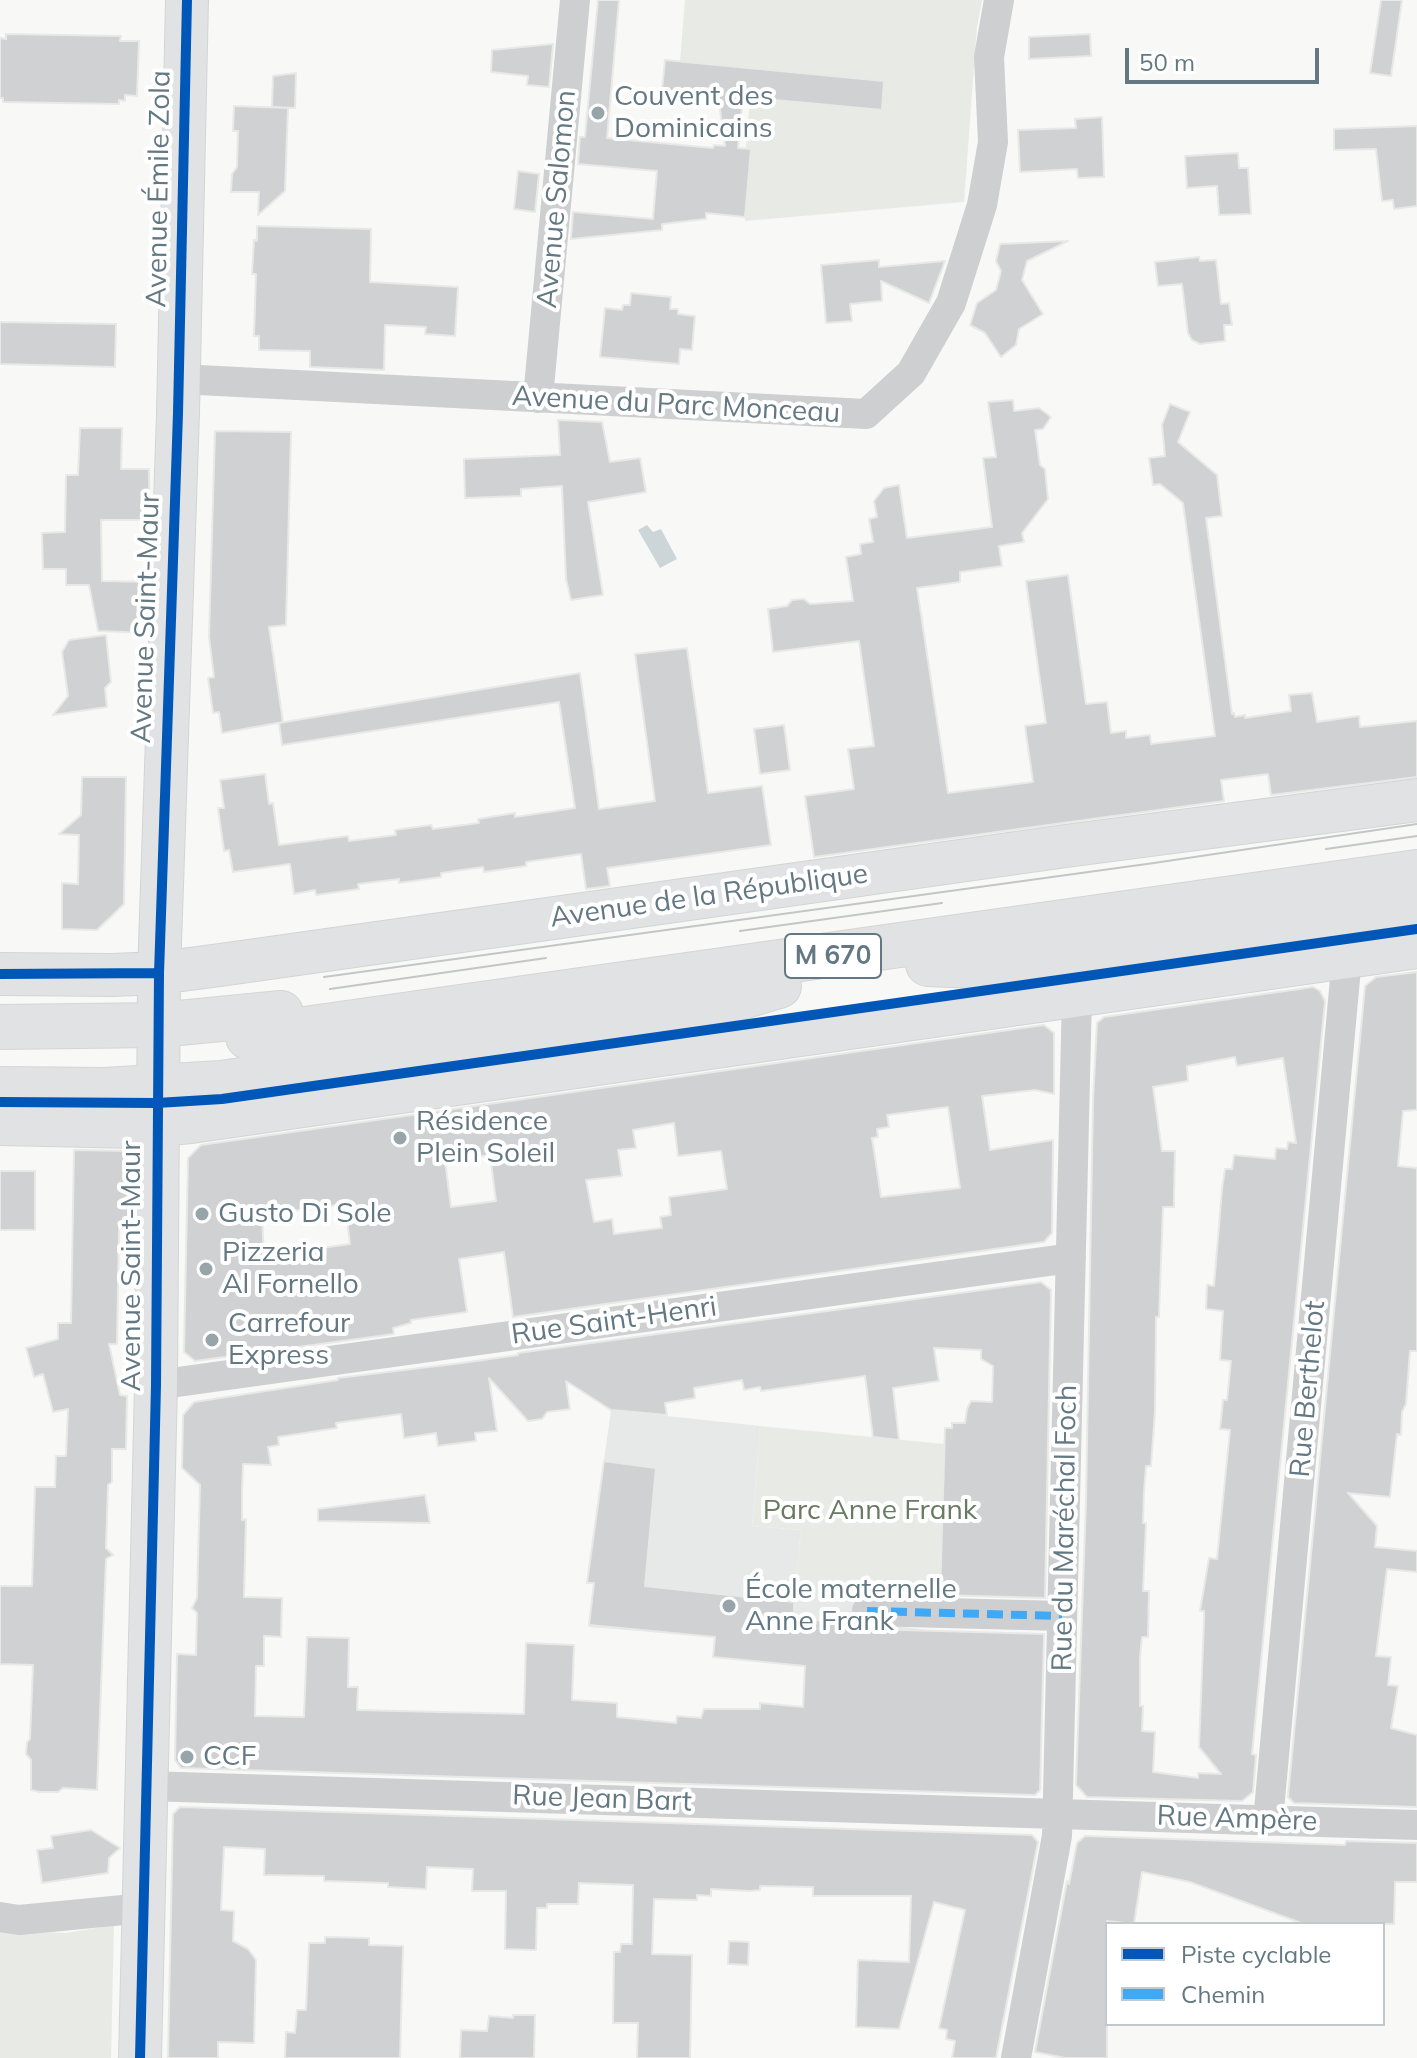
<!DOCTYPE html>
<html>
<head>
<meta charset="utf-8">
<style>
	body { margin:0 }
	#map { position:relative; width:1417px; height:2058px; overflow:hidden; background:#f8f8f7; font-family:Mulish,sans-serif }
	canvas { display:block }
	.legend { position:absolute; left:1105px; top:1922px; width:280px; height:104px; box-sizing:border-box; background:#fff; border:2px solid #c1c9cd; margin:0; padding:10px 14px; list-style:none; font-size:24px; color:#637882 }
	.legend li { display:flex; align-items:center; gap:16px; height:40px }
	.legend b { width:40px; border:2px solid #c1c9cd }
	.scale { position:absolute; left:1125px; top:48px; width:194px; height:36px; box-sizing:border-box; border:4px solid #637882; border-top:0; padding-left:10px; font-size:24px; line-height:28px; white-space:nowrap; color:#637882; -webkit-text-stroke:6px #fff; paint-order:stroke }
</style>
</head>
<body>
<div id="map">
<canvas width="1417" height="2058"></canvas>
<ul class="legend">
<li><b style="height:10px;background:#0057b8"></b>Piste cyclable</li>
<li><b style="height:10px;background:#3fa9f5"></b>Chemin</li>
</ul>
<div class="scale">50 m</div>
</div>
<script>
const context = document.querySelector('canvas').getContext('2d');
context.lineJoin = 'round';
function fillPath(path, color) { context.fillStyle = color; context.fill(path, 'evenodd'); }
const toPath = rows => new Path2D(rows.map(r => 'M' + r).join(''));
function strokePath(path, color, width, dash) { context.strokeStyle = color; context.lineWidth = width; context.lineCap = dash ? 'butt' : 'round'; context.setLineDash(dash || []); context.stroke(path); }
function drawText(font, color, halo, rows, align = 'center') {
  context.font = font + ' Mulish,sans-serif'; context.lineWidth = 8; context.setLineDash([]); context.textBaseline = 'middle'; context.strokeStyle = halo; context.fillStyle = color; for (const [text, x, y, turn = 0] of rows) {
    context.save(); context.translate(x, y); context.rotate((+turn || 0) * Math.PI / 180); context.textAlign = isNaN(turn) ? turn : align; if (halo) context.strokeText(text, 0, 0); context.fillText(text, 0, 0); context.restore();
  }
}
const built = toPath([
	[611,1410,760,1426,752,1526,801,1530,796,1576,867,1600,867,1623,938,1631,933,1792,849,1670,713,1657,714,1637,589,1627,594,1583,587,1583]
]);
const green = toPath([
	[685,0,982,0,977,27,964,202,745,221,751,149,746,148,750,98,881,110,884,81,680,61],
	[760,1426,944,1444,939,1605,815,1597,796,1576,801,1530,752,1526],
	[114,1925,111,2058,0,2058,0,1931,66,1933]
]);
const water = toPath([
	[647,525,653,532,661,529,677,559,660,568,638,530]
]);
const building = toPath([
	[598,0,619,0,607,138,713,148,714,145,725,146,718,95,662,90,665,60,884,81,882,110,743,97,738,148,751,149,745,217,706,213,706,219,662,224,662,230,571,239,573,212,653,219,657,171,578,164,580,137,585,137,598,0],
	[1381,0,1402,0,1391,76,1370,73,1381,0],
	[6,34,121,36,120,41,139,41,137,96,125,95,125,101,119,100,119,104,3,102,3,98,0,98,0,38,6,39,6,34],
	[1090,34,1091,56,1029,59,1029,37,1090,34],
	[553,44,549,87,527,85,528,76,491,72,492,50,553,44],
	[296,73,295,108,272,107,273,76,296,73],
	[234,106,288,108,285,191,258,215,259,192,231,192,232,174,237,167,238,131,233,131,234,106],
	[1102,117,1104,177,1078,178,1077,169,1020,172,1018,130,1076,128,1075,119,1102,117],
	[1417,126,1417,206,1394,209,1393,200,1382,201,1376,149,1334,150,1334,129,1417,126],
	[1238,153,1239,168,1248,168,1251,214,1219,215,1217,186,1187,188,1185,156,1238,153],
	[518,171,539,174,535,212,514,209,518,171],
	[257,226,371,229,370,282,458,287,455,336,425,334,426,327,385,325,384,370,310,367,310,351,259,350,259,336,254,336,256,274,252,274,254,240,257,241,257,226],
	[1068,241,1027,261,1022,280,1043,314,1019,329,1016,345,1001,357,985,333,970,325,977,303,996,290,1001,271,996,261,1000,244,1068,241],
	[1199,257,1200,261,1216,260,1221,304,1229,303,1232,325,1224,325,1225,341,1200,344,1192,340,1188,333,1182,284,1158,286,1155,262,1199,257],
	[879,260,879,267,945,261,929,303,881,281,882,301,850,304,852,321,826,323,821,265,879,260],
	[631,293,671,297,670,309,678,309,678,314,695,316,692,350,680,349,679,364,600,357,605,308,622,310,623,305,630,305,631,293],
	[0,322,116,324,115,367,0,364,0,322],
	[1013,400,1014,411,1039,408,1051,417,1043,429,1035,430,1040,465,1045,469,1048,499,1022,533,1024,542,999,546,1002,566,960,572,960,582,917,588,948,793,1033,782,1025,726,1046,723,1026,581,1068,575,1086,704,1107,702,1111,733,1126,731,1126,738,1150,735,1151,744,1215,736,1183,503,1160,484,1153,485,1149,458,1165,456,1162,425,1170,404,1190,412,1178,442,1217,475,1222,516,1206,518,1232,714,1234,713,1235,717,1245,715,1245,718,1291,711,1289,695,1312,693,1317,722,1359,716,1360,727,1417,721,1417,777,1271,795,1268,774,1221,780,1224,801,814,857,805,796,854,789,848,749,874,746,859,641,773,652,768,609,787,606,792,600,804,599,810,604,853,601,846,557,861,554,860,544,873,542,869,519,877,517,874,501,884,488,899,485,907,538,992,527,983,458,996,457,988,402,1013,400],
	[558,420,602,422,610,462,640,458,646,492,588,502,603,595,571,600,566,579,562,486,521,489,521,496,465,498,464,459,560,455,558,420],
	[80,428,122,428,121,469,149,469,150,520,101,520,102,581,148,582,147,633,98,631,89,585,66,585,66,569,43,569,42,533,65,532,66,475,78,475,80,428],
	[215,431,291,432,286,625,269,627,283,722,222,733,219,712,213,713,208,678,214,677,209,637,215,431],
	[106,635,111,682,105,688,107,707,53,715,68,696,62,652,69,640,106,635],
	[687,648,708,793,762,786,771,845,607,868,610,886,586,889,581,854,526,862,526,866,484,872,483,867,441,873,441,877,399,883,399,879,358,884,359,889,316,895,315,890,294,894,290,864,233,872,229,850,224,851,218,808,224,808,220,780,265,774,269,804,273,803,279,845,348,836,349,841,396,835,395,830,431,825,433,829,479,823,478,819,515,813,515,817,575,808,559,702,282,745,279,723,580,673,599,809,655,801,635,654,687,648],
	[784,725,790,770,760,774,754,729,784,725],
	[82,777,126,777,124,904,97,930,62,929,62,883,78,884,79,835,59,834,81,815,82,777],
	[1417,972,1417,1110,1403,1111,1398,1166,1417,1168,1417,1351,1410,1351,1406,1404,1402,1412,1401,1435,1397,1434,1390,1497,1348,1493,1377,1526,1375,1547,1417,1551,1417,1572,1387,1569,1376,1656,1391,1657,1388,1685,1398,1686,1391,1728,1417,1735,1417,1807,1294,1803,1288,1797,1365,986,1376,977,1417,972],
	[1313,987,1320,991,1325,1001,1252,1754,1256,1755,1253,1792,1242,1801,1087,1797,1076,1785,1086,1501,1093,1101,1097,1023,1104,1017,1313,987],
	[1235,1057,1237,1066,1283,1058,1296,1143,1288,1142,1287,1149,1276,1148,1275,1159,1234,1155,1232,1169,1225,1169,1222,1189,1214,1286,1207,1285,1206,1309,1223,1311,1220,1360,1231,1361,1227,1400,1223,1400,1220,1429,1230,1430,1217,1559,1209,1558,1200,1611,1204,1611,1204,1620,1199,1747,1221,1774,1198,1773,1198,1778,1153,1772,1155,1732,1142,1731,1143,1706,1140,1706,1140,1657,1142,1637,1148,1637,1149,1591,1143,1591,1146,1523,1143,1523,1144,1492,1146,1466,1151,1466,1155,1411,1156,1317,1159,1317,1163,1207,1174,1207,1174,1196,1175,1151,1162,1151,1153,1087,1188,1081,1187,1066,1235,1057],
	[1044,1025,1054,1033,1054,1094,1035,1090,982,1096,990,1150,1053,1140,1052,1233,1044,1242,513,1317,504,1252,459,1259,467,1312,411,1320,411,1323,393,1328,394,1334,195,1361,184,1352,188,1158,201,1145,1044,1025],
	[948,1107,960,1188,881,1197,872,1138,878,1137,877,1129,889,1127,887,1115,948,1107],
	[674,1123,678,1156,721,1151,727,1189,669,1197,671,1215,660,1217,662,1228,614,1234,612,1219,594,1222,586,1180,622,1176,618,1150,636,1148,633,1130,674,1123],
	[490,1155,496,1201,451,1207,445,1161,490,1155],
	[345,1204,350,1244,264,1256,262,1215,345,1204],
	[74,1150,128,1151,132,1155,132,1229,119,1229,117,1344,109,1344,120,1395,127,1396,126,1449,112,1449,112,1482,108,1485,106,1548,113,1555,106,1559,97,1790,63,1788,58,1792,40,1792,31,1790,31,1760,26,1754,27,1742,30,1739,33,1665,0,1664,0,1586,32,1586,35,1487,55,1487,56,1456,66,1456,68,1409,53,1412,43,1374,34,1377,26,1348,58,1339,58,1323,71,1323,74,1150],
	[0,1171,35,1171,35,1230,0,1230,0,1171],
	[1041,1282,1051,1290,1045,1598,940,1595,945,1428,952,1428,952,1423,965,1423,967,1409,971,1401,992,1402,993,1366,981,1359,981,1350,934,1348,939,1381,893,1388,899,1440,873,1437,865,1376,761,1391,760,1387,744,1390,742,1380,694,1388,695,1398,665,1403,667,1415,611,1410,566,1381,570,1409,547,1412,542,1419,528,1421,489,1378,497,1431,475,1433,476,1441,438,1446,436,1433,404,1438,401,1414,336,1423,337,1428,278,1437,279,1445,268,1447,271,1465,243,1464,242,1492,242,1520,246,1519,244,1597,282,1598,281,1637,264,1636,264,1666,256,1666,255,1716,304,1717,307,1637,349,1638,348,1687,358,1687,357,1710,524,1714,526,1643,574,1645,572,1700,617,1703,617,1717,676,1723,677,1716,701,1718,704,1709,760,1709,760,1703,803,1707,805,1666,713,1657,715,1637,589,1625,594,1583,587,1583,604,1461,656,1468,645,1586,794,1602,794,1620,852,1621,858,1627,867,1629,1044,1634,1040,1790,1035,1795,181,1768,175,1760,177,1654,196,1655,197,1613,192,1608,197,1598,200,1485,182,1468,183,1415,194,1402,338,1380,338,1378,462,1363,518,1355,518,1353,1041,1282],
	[425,1495,430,1523,318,1521,318,1509,425,1495],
	[180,1807,1032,1835,1038,1842,996,2058,952,2058,955,2041,946,2039,947,2030,939,2028,965,1910,934,1902,899,2029,856,2027,858,1960,909,1962,911,1896,813,1896,813,1887,760,1886,760,1890,750,1891,711,1889,711,1896,697,1895,697,1900,654,1899,652,1954,692,1955,690,2058,637,2058,638,2023,613,2023,614,1952,620,1952,621,1944,632,1944,633,1885,579,1883,578,1904,547,1904,547,1908,537,1908,536,1950,505,1949,506,1891,472,1891,473,1869,427,1867,426,1889,388,1887,388,1883,324,1881,324,1876,264,1875,265,1849,224,1847,221,1910,234,1911,233,1941,248,1949,256,1960,254,2043,218,2042,218,2058,168,2058,173,1814,180,1807],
	[91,1830,120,1848,109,1858,108,1873,42,1883,37,1850,53,1848,51,1836,91,1830],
	[1085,1836,1345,1845,1346,1841,1417,1843,1417,1882,1395,1882,1394,1924,1304,1924,1190,1882,1142,1872,1134,1924,1107,1921,1107,2058,1065,2058,1035,2052,1067,1881,1069,1884,1077,1843,1085,1836],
	[325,1937,369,1938,369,1945,403,1946,400,2058,285,2058,286,2032,295,2033,297,2010,306,2010,309,1943,325,1943,325,1937],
	[729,1941,749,1942,748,1965,728,1964,729,1941],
	[513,2015,535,2015,534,2058,460,2058,461,2030,487,2031,489,2016,513,2018,513,2015]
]);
const street = toPath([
	[179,379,866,414,911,373,951,303,982,205,993,142,989,57,999,0],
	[538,398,575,0],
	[156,1385,1071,1258],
	[867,1611,1062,1616],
	[146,1786,1417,1825],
	[1268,1821,1347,957],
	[0,1917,19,1920,144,1908],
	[1016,2058,1057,1836,1077,995]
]);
const secondary = toPath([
	[0,974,112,975,159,973,220,965,1066,846,1417,800],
	[0,1124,134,1127,191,1122,1417,947],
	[140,2058,156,1385,159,973,178,413,187,0]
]);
const primary = toPath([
	[928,964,1000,967,1052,964,1417,913],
	[0,1027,159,1025,281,1013],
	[248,1037,1417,872],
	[0,1089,105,1090,221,1083,628,1025,705,1008,779,986]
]);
const tram = toPath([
	[1326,849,1417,836],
	[740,931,942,903],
	[324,977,1154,863,1417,824],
	[330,989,546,958]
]);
const quiet = toPath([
	[867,1611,1062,1616]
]);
const cycleway = toPath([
	[0,974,159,973],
	[0,1102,157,1103,222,1099,1417,929],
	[140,2058,156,1385,159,973,178,413,187,0]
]);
const markers = [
	[598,113,8,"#97a5ab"],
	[400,1138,8,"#97a5ab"],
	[202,1214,8,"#97a5ab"],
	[206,1269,8,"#97a5ab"],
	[212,1340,8,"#97a5ab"],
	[729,1606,8,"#97a5ab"],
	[187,1757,8,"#97a5ab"]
];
const shields = [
	[833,956,96]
];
const shieldNames = [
	["M 670",833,956]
];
const poiNames = [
	["Couvent des",614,97],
	["Dominicains",614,129],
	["Résidence",416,1122],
	["Plein Soleil",416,1154],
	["Gusto Di Sole",218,1214],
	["Pizzeria",222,1253],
	["Al Fornello",222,1285],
	["Carrefour",228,1324],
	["Express",228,1356],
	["École maternelle",745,1590],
	["Anne Frank",745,1622],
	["CCF",203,1757]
];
const streetNames = [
	["Avenue Émile Zola",159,189,-89],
	["Avenue Salomon",557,199,-85],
	["Avenue du Parc Monceau",676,405,3],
	["Avenue Saint-Maur",146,618,-88],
	["Avenue de la République",709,896,-8],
	["Avenue Saint-Maur",132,1266,-90],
	["Rue Saint-Henri",614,1321,-8],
	["Rue Berthelot",1308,1389,-85],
	["Rue du Maréchal Foch",1065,1528,-89],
	["Rue Jean Bart",602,1799,2],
	["Rue Ampère",1237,1819,2]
];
const parkNames = [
	["Parc Anne Frank",870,1511]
];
fillPath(built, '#e7e8e8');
fillPath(green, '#e8ebe5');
fillPath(water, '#ccd6d8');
fillPath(building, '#cfd1d2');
strokePath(building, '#e8e8e6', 2);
strokePath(secondary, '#d3d5d5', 44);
strokePath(primary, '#d4d5d5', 46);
strokePath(street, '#cecfd0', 30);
strokePath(secondary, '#e1e2e3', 42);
strokePath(primary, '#e1e2e3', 44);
strokePath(tram, '#c3c6c7', 2);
strokePath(quiet, '#3fa9f5', 8, [16, 8]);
strokePath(cycleway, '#0057b8', 10);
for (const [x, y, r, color] of markers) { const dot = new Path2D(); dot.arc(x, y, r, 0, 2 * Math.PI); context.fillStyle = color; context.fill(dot); strokePath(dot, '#fff', 3); }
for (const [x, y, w] of shields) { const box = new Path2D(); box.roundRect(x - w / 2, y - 22, w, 44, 6); context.fillStyle = '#fff'; context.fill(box); strokePath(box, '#637882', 2); }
drawText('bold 26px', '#637882', null, shieldNames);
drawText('28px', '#637882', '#fff', poiNames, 'left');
drawText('28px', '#637882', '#fff', streetNames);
drawText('28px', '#697a62', '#fff', parkNames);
</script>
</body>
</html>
